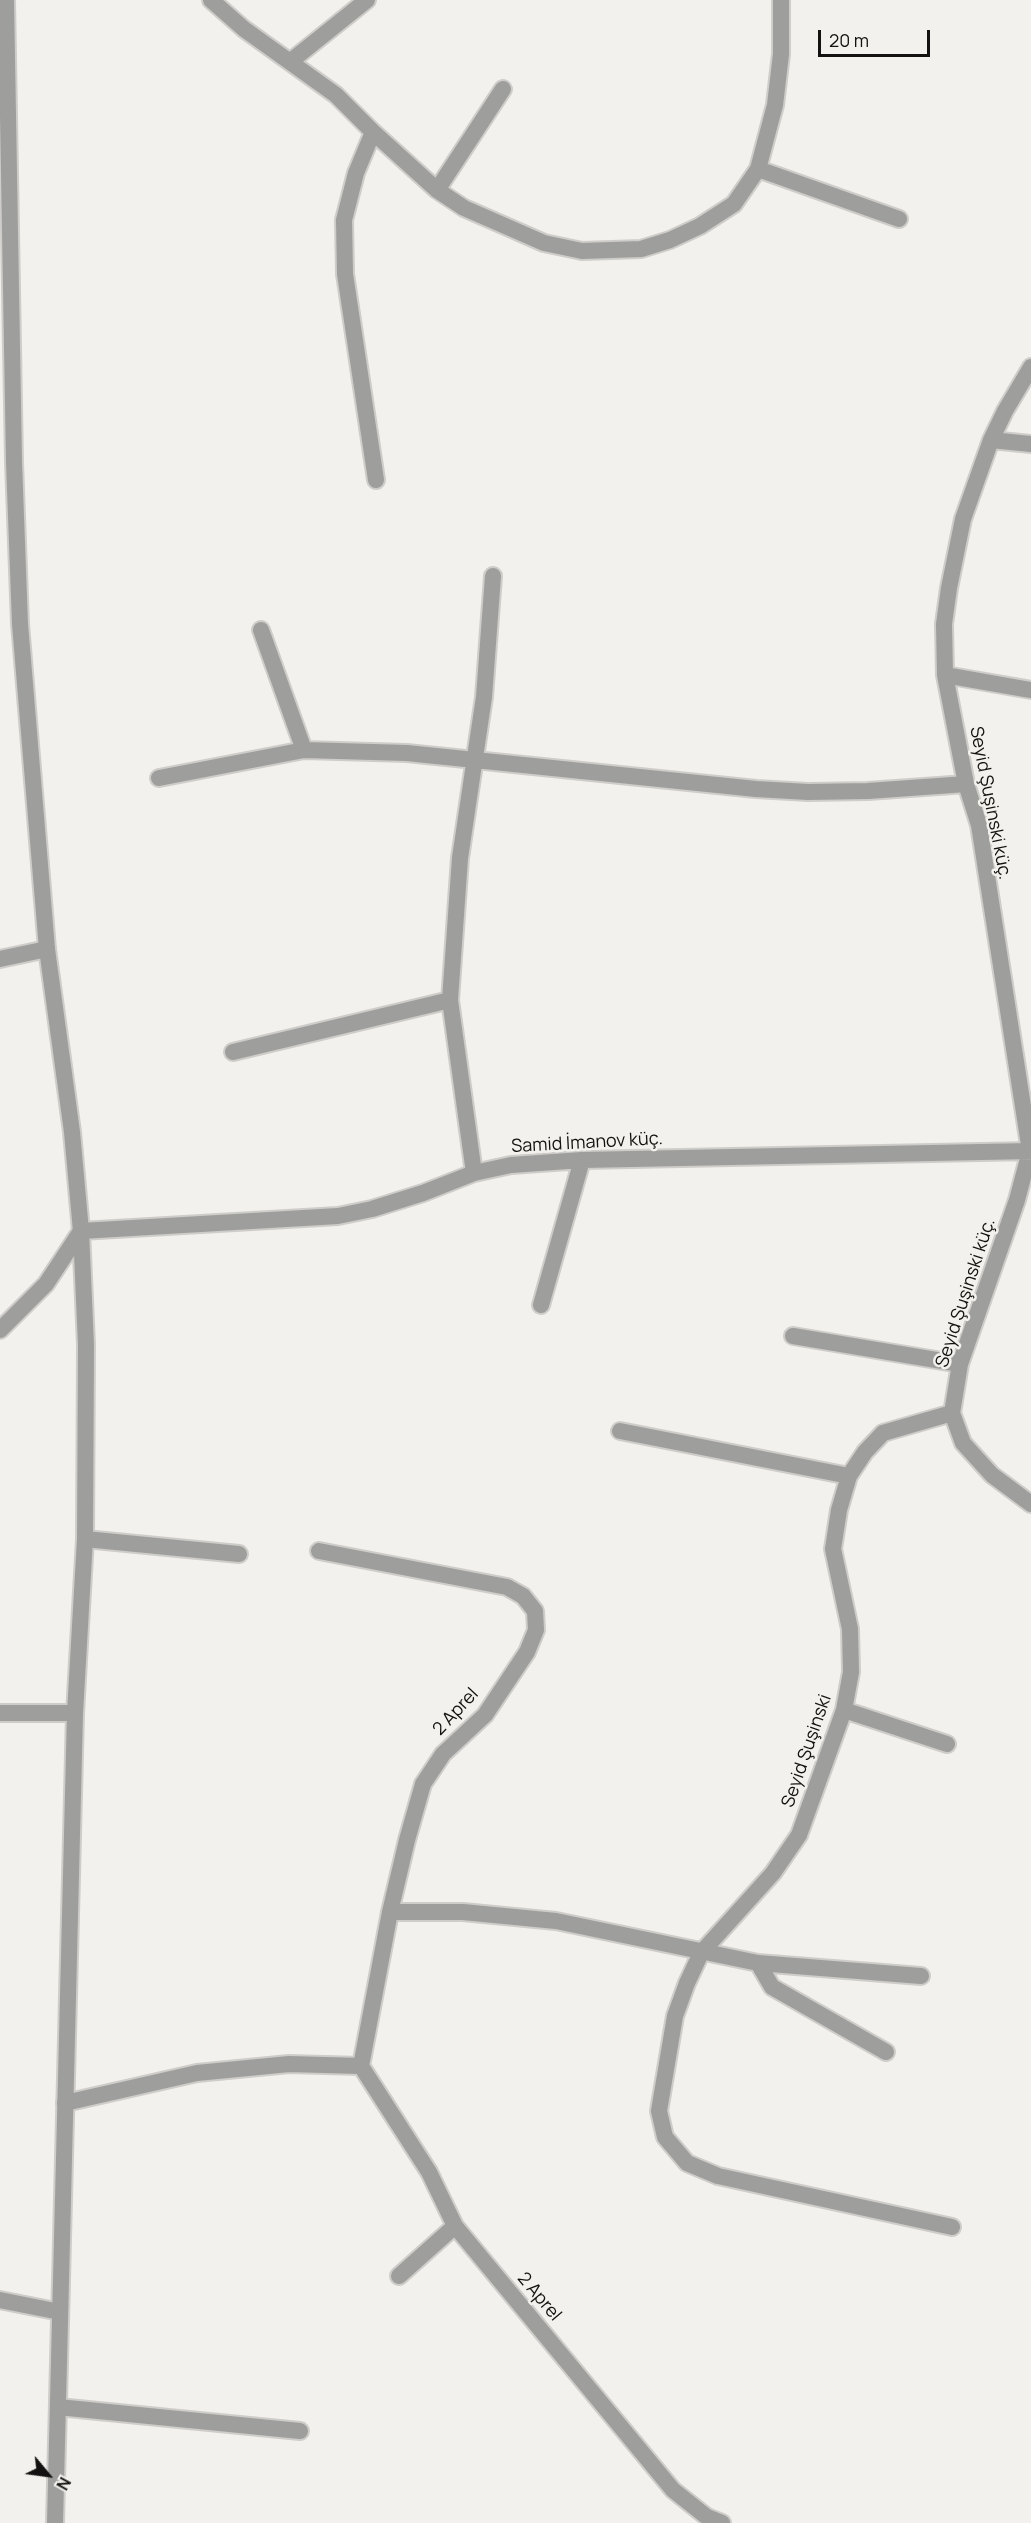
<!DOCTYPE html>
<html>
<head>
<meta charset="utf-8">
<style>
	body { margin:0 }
	#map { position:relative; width:1031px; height:2523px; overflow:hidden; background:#f3f1ed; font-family:Manrope,sans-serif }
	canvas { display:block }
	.north { position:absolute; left:18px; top:2445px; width:60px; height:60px; -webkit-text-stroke:4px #f3f1ed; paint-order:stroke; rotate:119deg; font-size:16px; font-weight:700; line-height:24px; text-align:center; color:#131211 }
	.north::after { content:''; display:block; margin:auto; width:21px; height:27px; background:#131211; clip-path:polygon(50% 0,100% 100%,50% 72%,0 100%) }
	.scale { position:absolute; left:818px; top:30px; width:112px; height:27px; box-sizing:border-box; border:3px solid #131211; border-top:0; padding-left:8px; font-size:18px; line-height:21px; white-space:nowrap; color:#131211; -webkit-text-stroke:4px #f3f1ed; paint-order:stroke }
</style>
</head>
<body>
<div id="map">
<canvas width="1031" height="2523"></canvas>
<div class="north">N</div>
<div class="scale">20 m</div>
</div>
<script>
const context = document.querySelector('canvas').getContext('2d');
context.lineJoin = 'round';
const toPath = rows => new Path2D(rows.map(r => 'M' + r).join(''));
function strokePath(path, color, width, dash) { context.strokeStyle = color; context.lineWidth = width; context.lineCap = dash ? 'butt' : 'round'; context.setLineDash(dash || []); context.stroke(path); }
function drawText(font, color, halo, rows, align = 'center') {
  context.font = font + ' Manrope,sans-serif'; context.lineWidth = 5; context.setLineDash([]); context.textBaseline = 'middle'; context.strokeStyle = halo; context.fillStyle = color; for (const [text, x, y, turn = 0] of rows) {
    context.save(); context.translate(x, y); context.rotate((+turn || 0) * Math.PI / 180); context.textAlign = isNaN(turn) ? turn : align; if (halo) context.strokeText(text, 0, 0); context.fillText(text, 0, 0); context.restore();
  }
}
const service = toPath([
	[0,1330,46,1284,81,1231]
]);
const minor = toPath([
	[211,0,244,29,336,95,373,132,437,190,464,208,503,225,544,243,582,251,641,249,670,240,700,226,734,204,758,169,775,105,781,54,781,0],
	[291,61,367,0],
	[373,132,356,173,344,220,345,274,376,480],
	[758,169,899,219],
	[437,190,503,89],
	[1031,367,1005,411,991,440,963,519,949,588,944,624,945,675,966,784,979,825,1030,1151,1017,1200,960,1364,952,1413,963,1443,992,1475,1031,1504],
	[991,440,1031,444],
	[261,630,304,750],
	[945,675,1031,690],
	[159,778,304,750,407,753,756,789,808,792,868,791,966,784],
	[0,959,47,949],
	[233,1052,450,1000],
	[474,1173,450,1000,460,858,484,697,493,576],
	[81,1231,338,1216,372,1209,423,1193,474,1173,511,1165,582,1160,1031,1151],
	[541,1305,582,1160],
	[793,1336,960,1364],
	[952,1413,883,1433,865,1452,849,1476,839,1510,833,1549,850,1629,851,1672,844,1710,799,1835,773,1873,701,1953,687,1983,675,2016,659,2111,665,2137,687,2163,718,2176,952,2227],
	[620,1431,849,1476],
	[85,1539,239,1554],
	[319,1551,507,1587,523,1596,535,1611,536,1630,527,1652,485,1715,443,1754,423,1784,407,1840,390,1912,361,2066],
	[844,1710,947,1744],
	[0,1713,75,1713],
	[390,1912,463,1912,556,1921,758,1963,921,1976],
	[758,1963,772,1987,886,2052],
	[65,2103,197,2073,289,2064,361,2066,429,2172,455,2226,673,2490,707,2517,722,2523],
	[399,2276,455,2226],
	[0,2300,60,2312],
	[58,2407,300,2431]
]);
const tertiary = toPath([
	[6,0,14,462,20,624,47,949,72,1132,81,1231,86,1345,85,1539,75,1713,55,2523]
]);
const streetNames = [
	["Seyid Şuşinski küç.",990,803,79],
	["Samid İmanov küç.",587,1143,-3],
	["Seyid Şuşinski küç.",966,1293,-72],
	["2 Aprel",456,1712,-47],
	["Seyid Şuşinski",807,1751,-71],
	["2 Aprel",539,2297,50]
];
strokePath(service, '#cfcdca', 20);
strokePath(minor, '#cfcdca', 20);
strokePath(tertiary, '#cfcdca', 20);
strokePath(service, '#9e9e9c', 16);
strokePath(minor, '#9e9e9c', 16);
strokePath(tertiary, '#9e9e9c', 16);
drawText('18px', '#131211', '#f3f1ed', streetNames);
</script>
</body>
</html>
